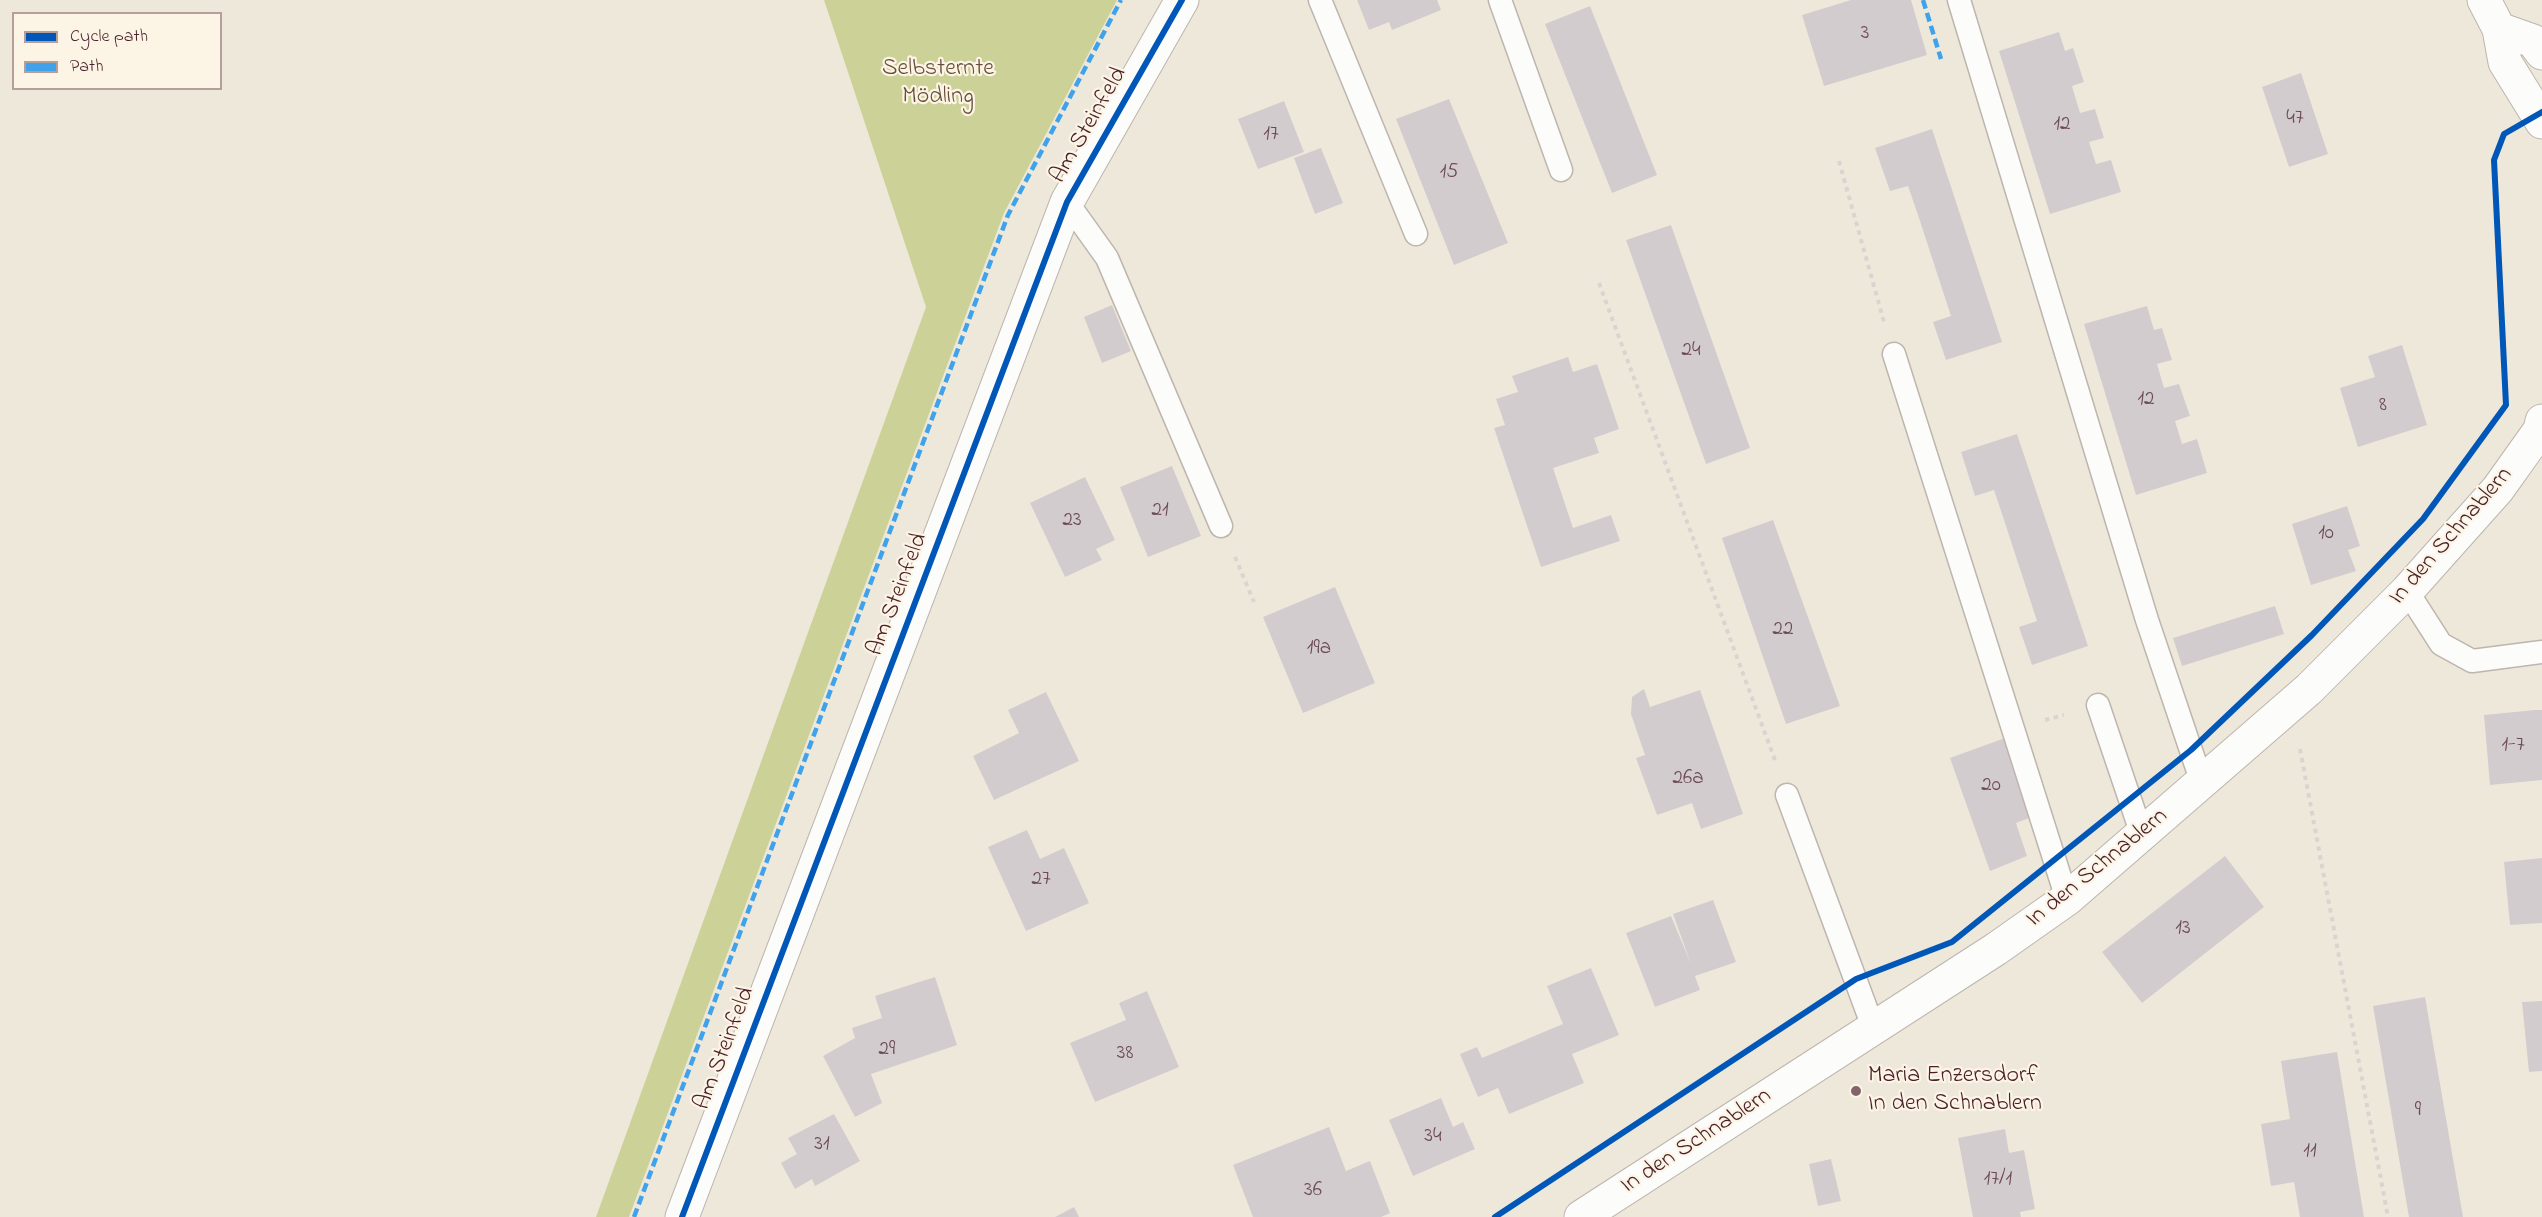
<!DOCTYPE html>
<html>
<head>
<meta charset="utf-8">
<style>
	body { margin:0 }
	#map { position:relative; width:2542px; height:1217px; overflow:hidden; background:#eee8db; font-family:"Indie Flower",sans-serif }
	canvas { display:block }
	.legend { position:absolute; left:12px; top:12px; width:210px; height:78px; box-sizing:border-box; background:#fcf5e5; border:2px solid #b59f9b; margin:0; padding:8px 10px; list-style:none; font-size:18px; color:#4a1f2b }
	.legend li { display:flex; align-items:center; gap:12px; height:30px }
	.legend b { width:30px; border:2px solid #b59f9b }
</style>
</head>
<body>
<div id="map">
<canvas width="2542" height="1217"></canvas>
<ul class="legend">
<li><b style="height:8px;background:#0057b8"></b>Cycle path</li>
<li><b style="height:8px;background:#40a2eb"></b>Path</li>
</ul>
</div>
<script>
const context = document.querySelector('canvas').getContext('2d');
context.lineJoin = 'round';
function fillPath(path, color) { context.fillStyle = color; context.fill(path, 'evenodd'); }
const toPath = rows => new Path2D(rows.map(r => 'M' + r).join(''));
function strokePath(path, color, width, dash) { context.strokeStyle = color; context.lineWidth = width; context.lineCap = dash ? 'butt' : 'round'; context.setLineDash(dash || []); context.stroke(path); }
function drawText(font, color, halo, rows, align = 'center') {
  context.font = font + ' "Indie Flower",sans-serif'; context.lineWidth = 4.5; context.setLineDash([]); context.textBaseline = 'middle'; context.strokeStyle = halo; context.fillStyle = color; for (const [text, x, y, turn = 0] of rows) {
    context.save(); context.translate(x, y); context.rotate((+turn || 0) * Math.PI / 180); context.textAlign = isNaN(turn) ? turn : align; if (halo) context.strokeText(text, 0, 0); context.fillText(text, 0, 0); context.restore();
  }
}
const green = toPath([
	[824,0,1117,0,1004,213,629,1217,596,1217,926,307]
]);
const building = toPath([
	[1357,0,1437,0,1441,10,1392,30,1389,22,1369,30],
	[1851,0,1911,0,1927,55,1824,86,1802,15],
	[1590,6,1657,175,1612,193,1545,24],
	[2059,32,2065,51,2073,48,2084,82,2072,86,2080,113,2095,109,2104,138,2089,142,2096,164,2111,160,2121,192,2050,214,1999,51],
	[2301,73,2328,154,2289,167,2262,87],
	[1449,99,1508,243,1454,265,1396,119],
	[1284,101,1304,152,1258,169,1238,119],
	[1932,129,2002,342,1946,360,1933,322,1951,316,1918,215,1908,186,1890,191,1875,148],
	[1321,148,1343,203,1315,214,1294,158],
	[1671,225,1750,448,1706,464,1626,240],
	[1112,305,1131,351,1102,363,1084,317],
	[2147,306,2154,330,2162,328,2172,360,2157,364,2164,388,2179,384,2190,416,2175,421,2182,444,2197,439,2207,473,2136,495,2084,324],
	[2402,345,2427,425,2358,447,2340,388,2375,377,2368,356],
	[1568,357,1573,372,1597,364,1619,429,1594,438,1599,453,1553,468,1573,528,1611,515,1620,541,1541,567,1494,428,1505,425,1496,399,1518,392,1512,376],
	[2017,434,2088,646,2032,665,2019,627,2037,621,2005,523,1994,490,1975,496,1961,452],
	[1172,466,1201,536,1148,557,1120,487],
	[1085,477,1115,540,1096,549,1102,560,1065,577,1030,503],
	[2347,506,2360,546,2348,550,2356,571,2311,585,2292,524],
	[1773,520,1840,706,1786,724,1722,538],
	[1335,587,1375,683,1303,713,1263,617],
	[2275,606,2284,634,2182,666,2173,638],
	[1644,689,1650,707,1700,690,1743,814,1701,829,1692,803,1657,815,1636,758,1645,755,1631,714,1632,697],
	[1046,692,1079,761,994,800,973,756,1019,733,1008,710],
	[2535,710,2542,710,2542,780,2490,785,2484,715],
	[2005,738,2032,817,2016,823,2027,856,1990,871,1950,758],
	[1027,830,1040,859,1064,848,1089,903,1026,931,988,847],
	[2225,856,2264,907,2142,1003,2102,952],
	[2542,858,2542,923,2510,925,2504,862],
	[1713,900,1736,962,1695,976,1700,990,1655,1007,1626,933,1671,916,1691,964,1673,914],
	[1591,968,1619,1035,1572,1054,1584,1083,1509,1114,1498,1088,1478,1097,1460,1054,1477,1047,1482,1058,1563,1024,1547,986],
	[935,977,957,1045,871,1074,882,1103,855,1117,823,1056,855,1038,852,1028,882,1018,875,996],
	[1147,991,1179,1067,1095,1102,1070,1043,1126,1020,1119,1003],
	[2425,997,2463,1217,2409,1217,2373,1006],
	[2542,1001,2542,1071,2529,1072,2522,1002],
	[2337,1052,2364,1217,2300,1217,2294,1182,2271,1186,2261,1124,2290,1119,2281,1061],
	[1441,1098,1453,1127,1463,1122,1475,1149,1413,1176,1389,1120],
	[834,1114,860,1161,815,1186,812,1179,795,1189,781,1163,797,1154,788,1138],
	[1329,1127,1346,1171,1370,1161,1390,1213,1381,1217,1253,1217,1233,1165],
	[2005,1129,2009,1153,2024,1150,2035,1209,2020,1212,2021,1217,1973,1217,1958,1138],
	[1831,1159,1841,1201,1818,1206,1809,1164],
	[1074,1207,1079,1217,1055,1217]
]);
const path = toPath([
	[1839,161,1884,322],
	[1599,283,1776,763],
	[1235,557,1254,602],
	[2045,720,2064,715],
	[2300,749,2388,1217]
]);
const service = toPath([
	[1320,0,1416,234],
	[1500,0,1561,170],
	[1959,0,2147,620,2202,783],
	[1067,202,1107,258,1221,526],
	[1894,354,2067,899],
	[2407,591,2441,644,2472,661,2542,652],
	[2098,705,2142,835],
	[1787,795,1873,1027]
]);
const minor = toPath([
	[682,1217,1067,202,1182,0]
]);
const tertiary = toPath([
	[2484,0,2499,29,2505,62,2542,122],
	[2499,29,2533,41,2542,53],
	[1581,1217,1996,949,2067,899,2309,689,2407,591,2498,489,2540,430,2542,421]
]);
const quiet = toPath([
	[1923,0,1941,59],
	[634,1217,1008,215,1121,0]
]);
const cycleway = toPath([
	[682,1217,1067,202,1182,0],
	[1495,1217,1856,979,1952,942,2191,750,2312,635,2423,519,2506,405,2494,160,2504,134,2542,112]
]);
const markers = [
	[1856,1091,6,"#836569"]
];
const numberNames = [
	["3",1865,35],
	["47",2295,120],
	["12",2062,126],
	["17",1271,136],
	["15",1449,174],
	["24",1691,352],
	["12",2146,401],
	["8",2383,407],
	["21",1160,512],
	["23",1072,522],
	["10",2326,535],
	["22",1783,631],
	["19a",1319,650],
	["1-7",2513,747],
	["26a",1688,780],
	["20",1991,787],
	["27",1041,881],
	["13",2183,930],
	["29",887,1051],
	["38",1125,1055],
	["9",2418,1112],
	["34",1433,1138],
	["31",822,1146],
	["11",2310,1153],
	["17/1",1998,1181],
	["36",1313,1192]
];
const parkNames = [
	["Selbsternte",938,70],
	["Mödling",938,98]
];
const streetNames = [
	["Am Steinfeld",1090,126,-60],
	["In den Schnablern",2452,537,-49],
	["Am Steinfeld",899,595,-69],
	["In den Schnablern",2098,869,-39],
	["Am Steinfeld",726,1049,-69],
	["In den Schnablern",1697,1142,-33]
];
const poiNames = [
	["Maria Enzersdorf",1868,1077],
	["In den Schnablern",1868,1105]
];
fillPath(green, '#ccd198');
fillPath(building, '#d3cccf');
strokePath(service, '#bdb5ae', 25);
strokePath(minor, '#bdb5ae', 35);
strokePath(tertiary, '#bdb5ae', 35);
strokePath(path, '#d9d4d2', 4, [4.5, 4.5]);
strokePath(service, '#fcfcfa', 22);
strokePath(minor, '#fcfcfa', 33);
strokePath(tertiary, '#fcfcfa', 33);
strokePath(quiet, '#40a2eb', 4.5, [9, 4.5]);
strokePath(cycleway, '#0057b8', 6);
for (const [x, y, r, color] of markers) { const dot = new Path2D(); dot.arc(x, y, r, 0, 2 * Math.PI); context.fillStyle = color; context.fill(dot); strokePath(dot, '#fcf5e5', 2); }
drawText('21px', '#6c4a54', null, numberNames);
drawText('24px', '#694f3b', '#fcf5e5', parkNames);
drawText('24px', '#4a1f2b', '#fcf5e5', streetNames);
drawText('24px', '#4a1f2b', '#fcf5e5', poiNames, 'left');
</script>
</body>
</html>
